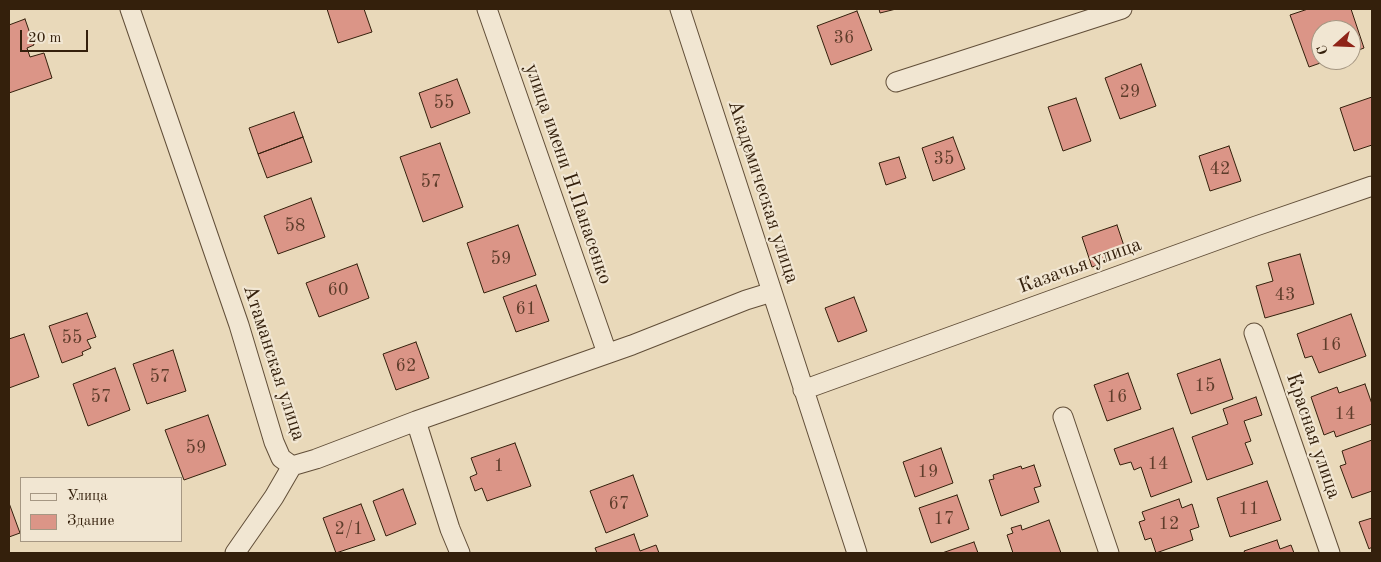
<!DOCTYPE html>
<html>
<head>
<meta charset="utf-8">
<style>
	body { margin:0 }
	#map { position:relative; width:1381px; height:562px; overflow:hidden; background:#e9d9ba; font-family:"Old Standard TT",serif }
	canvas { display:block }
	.frame { position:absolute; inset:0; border:10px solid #34200c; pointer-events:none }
	.legend { position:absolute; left:20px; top:477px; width:162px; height:65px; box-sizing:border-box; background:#f1e6d2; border:1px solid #a59783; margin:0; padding:6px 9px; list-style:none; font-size:15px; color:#34200c }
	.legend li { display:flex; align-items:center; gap:10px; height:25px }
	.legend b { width:25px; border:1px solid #a59783 }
	.north { position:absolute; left:1311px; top:20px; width:50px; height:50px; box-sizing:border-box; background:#f1e6d2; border:1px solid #a59783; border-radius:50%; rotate:250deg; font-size:14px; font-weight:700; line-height:20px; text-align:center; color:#34200c }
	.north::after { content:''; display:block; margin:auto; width:18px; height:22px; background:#8f2418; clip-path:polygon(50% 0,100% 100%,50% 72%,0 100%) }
	.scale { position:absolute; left:20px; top:30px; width:68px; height:22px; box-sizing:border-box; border:2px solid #34200c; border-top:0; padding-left:6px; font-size:15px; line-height:18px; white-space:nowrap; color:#34200c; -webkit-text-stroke:4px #f1e6d2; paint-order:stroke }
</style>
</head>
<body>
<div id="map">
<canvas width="1381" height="562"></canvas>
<div class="frame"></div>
<ul class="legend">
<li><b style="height:6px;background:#f1e6d2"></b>Улица</li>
<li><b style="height:14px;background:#db9587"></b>Здание</li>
</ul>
<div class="north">С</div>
<div class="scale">20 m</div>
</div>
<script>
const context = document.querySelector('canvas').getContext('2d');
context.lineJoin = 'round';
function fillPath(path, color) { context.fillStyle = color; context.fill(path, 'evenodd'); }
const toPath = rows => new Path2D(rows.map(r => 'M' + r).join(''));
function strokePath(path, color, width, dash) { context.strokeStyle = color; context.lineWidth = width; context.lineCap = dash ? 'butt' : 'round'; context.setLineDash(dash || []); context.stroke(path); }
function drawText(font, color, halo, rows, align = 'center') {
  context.font = font + ' "Old Standard TT",serif'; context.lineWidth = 4.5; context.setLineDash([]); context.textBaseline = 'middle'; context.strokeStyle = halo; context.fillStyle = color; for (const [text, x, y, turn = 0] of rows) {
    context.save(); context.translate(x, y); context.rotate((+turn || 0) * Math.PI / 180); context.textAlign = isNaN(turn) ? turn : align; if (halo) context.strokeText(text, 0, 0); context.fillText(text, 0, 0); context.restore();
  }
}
const building = toPath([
	[327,9,364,9,372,32,338,43,327,9],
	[879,9,896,9,880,13,879,9],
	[1308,9,1351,9,1364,48,1351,53,1351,30,1321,30,1321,60,1329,60,1309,67,1290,15,1308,9],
	[857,11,872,50,831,65,817,26,857,11],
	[25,19,34,45,27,48,30,57,44,53,52,78,9,93,9,25,25,19],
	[1141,64,1156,106,1120,119,1105,78,1141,64],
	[457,79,470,113,431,128,419,93,457,79],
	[1372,97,1372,145,1354,151,1340,108,1372,97],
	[1076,98,1091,141,1063,151,1048,107,1076,98],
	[294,112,303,137,258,154,249,128,294,112],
	[303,137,312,162,267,178,258,154,303,137],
	[953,137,965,169,933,181,922,148,953,137],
	[440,143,463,207,423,222,400,157,440,143],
	[1229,146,1241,181,1210,191,1199,156,1229,146],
	[899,157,906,178,886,185,879,163,899,157],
	[311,198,325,237,278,254,264,216,311,198],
	[518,225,536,275,484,293,467,243,518,225],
	[1117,225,1127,255,1092,267,1082,237,1117,225],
	[1300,254,1314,304,1265,318,1256,286,1273,281,1268,263,1300,254],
	[357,264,369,298,319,317,306,283,357,264],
	[536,285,549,321,516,332,503,297,536,285],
	[854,297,867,331,838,342,825,308,854,297],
	[87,313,96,337,87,340,91,348,82,352,83,355,62,363,49,326,87,313],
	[1351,314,1366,356,1319,373,1312,356,1305,358,1297,334,1351,314],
	[24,334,39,377,9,388,9,339,24,334],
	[416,342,429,378,396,390,383,354,416,342],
	[173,350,186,391,147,404,133,364,173,350],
	[1220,359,1233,399,1191,414,1177,374,1220,359],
	[115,368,130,410,88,426,73,384,115,368],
	[1128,373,1141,409,1107,421,1094,385,1128,373],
	[1365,384,1372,404,1372,424,1336,437,1334,431,1324,435,1311,397,1337,387,1339,393,1365,384],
	[1256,397,1262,415,1244,421,1251,441,1245,443,1253,464,1207,480,1192,437,1228,424,1223,409,1256,397],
	[208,415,226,465,184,480,165,430,208,415],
	[1173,428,1192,482,1151,497,1141,467,1134,470,1131,462,1120,465,1114,449,1173,428],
	[1372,440,1372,491,1352,498,1340,466,1346,464,1342,451,1372,440],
	[515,443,531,486,487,501,482,488,475,491,470,477,477,474,471,458,515,443],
	[941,448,953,483,915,497,903,462,941,448],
	[1034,465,1041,486,1034,488,1039,502,1001,516,989,480,994,479,993,475,1021,466,1022,469,1034,465],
	[633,475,648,516,606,533,590,491,633,475],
	[1267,481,1281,520,1230,537,1217,498,1267,481],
	[403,489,416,524,386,536,373,501,403,489],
	[957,495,969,529,931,543,919,508,957,495],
	[1179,499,1182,508,1192,504,1199,527,1190,530,1193,540,1156,553,1151,538,1145,540,1139,522,1145,520,1142,512,1179,499],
	[9,503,20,533,9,537,9,503],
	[361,504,375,540,336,553,323,518,361,504],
	[1372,518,1372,547,1369,549,1359,522,1372,518],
	[1049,520,1061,553,1013,553,1007,535,1013,533,1011,528,1021,525,1022,530,1049,520],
	[634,534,640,551,656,545,659,553,597,553,595,548,634,534],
	[1277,540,1280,549,1291,545,1294,553,1245,553,1244,551,1277,540],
	[974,542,978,553,942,553,974,542]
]);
const street = toPath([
	[130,9,239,325,274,442,281,458,292,466,316,459,416,421,632,345,746,300,772,292],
	[487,9,607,353],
	[680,9,857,553],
	[896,82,1122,9],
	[1254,333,1330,553],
	[803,390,1256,226,1372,186],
	[1063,417,1109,553],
	[416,421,450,529,460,553],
	[235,553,274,497,292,466]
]);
const numberNames = [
	["36",844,38],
	["29",1130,92],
	["55",444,103],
	["35",944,159],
	["42",1220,169],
	["57",431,182],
	["58",295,226],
	["59",501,259],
	["60",338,290],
	["43",1285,295],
	["61",526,309],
	["55",72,338],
	["16",1331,345],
	["62",406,366],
	["57",160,377],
	["15",1205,386],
	["57",101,397],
	["16",1117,397],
	["14",1345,414],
	["59",196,448],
	["14",1158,464],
	["1",499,466],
	["19",928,472],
	["67",619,504],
	["11",1249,509],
	["17",944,519],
	["12",1169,524],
	["2/1",349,529]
];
const streetNames = [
	["улица имени Н.Панасенко",568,174,71],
	["Академическая улица",763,192,72],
	["Казачья улица",1080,266,-20],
	["Атаманская улица",274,363,72],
	["Красная улица",1313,436,71]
];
fillPath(building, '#db9587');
strokePath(building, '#34200c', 1);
strokePath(street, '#614e38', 21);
strokePath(street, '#f1e6d2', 19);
drawText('18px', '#5e3d2b', null, numberNames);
drawText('20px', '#34200c', '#f1e6d2', streetNames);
</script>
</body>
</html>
